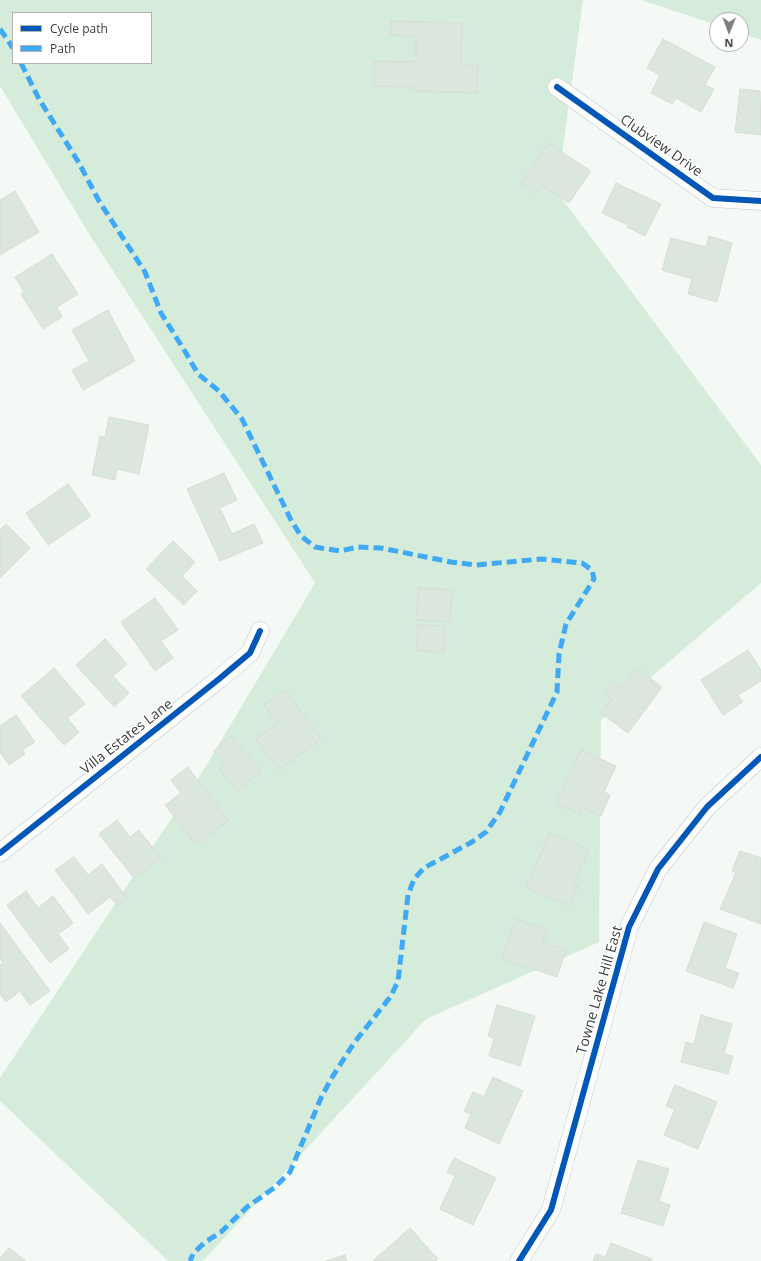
<!DOCTYPE html>
<html>
<head>
<meta charset="utf-8">
<style>
	body { margin:0 }
	#map { position:relative; width:761px; height:1261px; overflow:hidden; background:#f5f9f5; font-family:"Open Sans",sans-serif }
	canvas { display:block }
	.legend { position:absolute; left:12px; top:12px; width:140px; height:52px; box-sizing:border-box; background:#fff; border:1px solid #b1b2b1; margin:0; padding:5px 7px; list-style:none; font-size:12px; color:#3b3e3b }
	.legend li { display:flex; align-items:center; gap:8px; height:20px }
	.legend b { width:20px; border:1px solid #b1b2b1 }
	.north { position:absolute; left:709px; top:12px; width:40px; height:40px; box-sizing:border-box; background:#fff; border:1px solid #b1b2b1; border-radius:50%; rotate:181deg; font-size:11px; font-weight:700; line-height:16px; text-align:center; color:#3b3e3b }
	.north::after { content:''; display:block; margin:auto; width:14px; height:18px; background:#7c7f7c; clip-path:polygon(50% 0,100% 100%,50% 72%,0 100%) }
</style>
</head>
<body>
<div id="map">
<canvas width="761" height="1261"></canvas>
<ul class="legend">
<li><b style="height:5px;background:#0057b8"></b>Cycle path</li>
<li><b style="height:5px;background:#3fa9f5"></b>Path</li>
</ul>
<div class="north">N</div>
</div>
<script>
const context = document.querySelector('canvas').getContext('2d');
context.lineJoin = 'round';
function fillPath(path, color) { context.fillStyle = color; context.fill(path, 'evenodd'); }
const toPath = rows => new Path2D(rows.map(r => 'M' + r).join(''));
function strokePath(path, color, width, dash) { context.strokeStyle = color; context.lineWidth = width; context.lineCap = dash ? 'butt' : 'round'; context.setLineDash(dash || []); context.stroke(path); }
function drawText(font, color, halo, rows, align = 'center') {
  context.font = font + ' "Open Sans",sans-serif'; context.lineWidth = 3; context.setLineDash([]); context.textBaseline = 'middle'; context.strokeStyle = halo; context.fillStyle = color; for (const [text, x, y, turn = 0] of rows) {
    context.save(); context.translate(x, y); context.rotate((+turn || 0) * Math.PI / 180); context.textAlign = isNaN(turn) ? turn : align; if (halo) context.strokeText(text, 0, 0); context.fillText(text, 0, 0); context.restore();
  }
}
const green = toPath([
	[0,0,583,0,557,192,761,465,761,583,601,720,599,942,426,1019,203,1261,168,1261,0,1101,0,1078,206,766,315,583,91,237,0,86],
	[13,13,151,13,151,63,13,63],
	[641,0,761,0,761,40,741,33,741,20,717,20,717,25]
]);
const building = toPath([
	[391,21,462,23,461,65,478,65,477,93,412,91,412,87,374,86,374,61,416,62,416,36,390,35,391,21],
	[663,39,715,67,705,85,714,89,701,112,676,98,672,104,651,93,660,75,647,68,663,39],
	[740,89,760,91,761,135,735,132,740,89],
	[548,143,591,171,569,203,541,185,536,193,522,184,548,143],
	[616,183,661,204,645,236,627,227,628,225,602,213,616,183],
	[15,191,39,232,0,255,0,200,15,191],
	[709,236,732,243,717,302,688,294,692,279,662,270,671,238,706,247,709,236],
	[52,254,78,294,57,307,62,317,43,329,21,294,24,292,15,277,52,254],
	[108,310,135,361,83,390,72,370,89,361,72,330,108,310],
	[109,417,149,425,139,474,117,469,115,480,92,475,100,436,105,437,109,417],
	[224,473,237,500,220,508,232,534,254,524,263,543,220,561,187,489,224,473],
	[68,484,91,516,48,545,26,513,68,484],
	[6,524,30,548,0,578,0,530,6,524],
	[173,541,195,562,182,576,197,591,184,605,146,569,173,541],
	[419,588,452,590,450,622,416,620,419,588],
	[155,598,178,630,161,641,173,658,155,671,121,622,155,598],
	[418,625,445,626,444,652,417,651,418,625],
	[105,639,127,664,113,676,129,693,114,707,76,665,105,639],
	[748,650,761,670,761,681,738,695,743,702,723,715,701,680,748,650],
	[54,668,85,704,67,718,79,732,64,745,21,696,54,668],
	[637,668,662,687,628,733,601,713,612,699,604,694,613,682,621,688,637,668],
	[285,690,321,739,279,770,256,739,278,723,264,705,285,690],
	[16,715,35,742,22,750,25,754,9,765,0,752,0,726,16,715],
	[231,736,261,771,238,791,219,769,225,764,214,751,231,736],
	[581,750,616,766,604,792,610,795,601,816,582,807,579,814,556,803,581,750],
	[188,767,228,821,196,845,165,805,181,793,171,780,188,767],
	[117,820,130,837,139,830,161,858,134,878,99,834,117,820],
	[550,833,589,850,573,885,578,886,569,906,526,887,550,833],
	[740,851,761,858,761,924,720,909,736,873,732,871,740,851],
	[74,857,88,875,102,864,127,898,117,905,110,897,88,914,55,870,74,857],
	[26,891,38,908,53,896,73,923,58,934,69,949,50,963,7,905,26,891],
	[516,919,547,930,542,942,566,950,557,977,502,959,516,919],
	[704,922,737,934,725,968,739,973,733,988,686,971,704,922],
	[0,923,50,991,30,1005,20,991,6,1002,0,994,0,965,3,963,0,959,0,923],
	[497,1005,535,1016,520,1066,489,1056,494,1038,488,1036,497,1005],
	[701,1015,732,1024,724,1054,733,1056,728,1074,681,1062,686,1042,694,1044,701,1015],
	[493,1077,523,1091,499,1144,465,1128,471,1114,464,1111,473,1092,484,1097,493,1077],
	[675,1085,717,1102,698,1149,664,1135,675,1109,666,1106,675,1085],
	[454,1158,496,1178,473,1225,440,1209,455,1176,447,1172,454,1158],
	[638,1160,669,1169,659,1201,670,1205,663,1226,621,1213,638,1160],
	[410,1228,438,1259,436,1261,373,1261,410,1228],
	[611,1243,652,1259,651,1261,593,1261,596,1254,605,1257,611,1243],
	[9,1248,26,1261,0,1261,0,1258,9,1248],
	[345,1255,347,1261,326,1261,345,1255]
]);
const minor = toPath([
	[557,87,713,198,761,201],
	[0,853,219,679,250,653,260,631],
	[519,1261,551,1210,629,927,658,869,707,807,761,757]
]);
const quiet = toPath([
	[0,29,13,48],
	[21,63,39,99,79,163,99,201,145,272,161,313,186,353,198,374,219,391,242,419,291,520,301,536,315,547,340,551,358,547,381,548,451,562,476,565,541,559,582,563,592,570,594,579,566,624,559,654,557,692,500,812,486,832,472,842,424,868,414,879,408,895,398,981,391,996,354,1043,331,1079,321,1098,290,1172,274,1188,247,1207,221,1232,204,1243,193,1254,190,1261]
]);
const cycleway = toPath([
	[557,87,713,198,761,201],
	[0,853,219,679,250,653,260,631],
	[519,1261,551,1210,629,927,658,869,707,807,761,757]
]);
const streetNames = [
	["Clubview Drive",661,146,35],
	["Villa Estates Lane",127,737,-38],
	["Towne Lake Hill East",600,990,-74]
];
fillPath(green, '#d5ecda');
fillPath(building, '#dbe7dd');
strokePath(building, '#d8dbd8', 1);
strokePath(minor, '#c5c8c5', 19);
strokePath(minor, '#fefefe', 18);
strokePath(quiet, '#3fa9f5', 5, [10, 5]);
strokePath(cycleway, '#0057b8', 6);
drawText('14px', '#3b3e3b', '#fff', streetNames);
</script>
</body>
</html>
